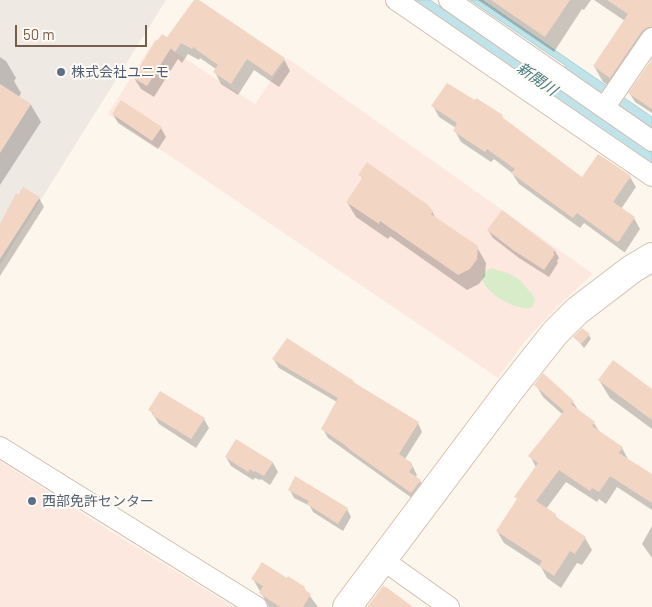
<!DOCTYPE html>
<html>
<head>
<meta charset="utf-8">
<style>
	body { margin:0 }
	#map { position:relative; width:652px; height:607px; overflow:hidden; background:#fdf6ec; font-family:Barlow,sans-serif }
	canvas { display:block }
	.scale { position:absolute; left:15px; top:25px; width:132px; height:22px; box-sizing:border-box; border:2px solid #7a5c4d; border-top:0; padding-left:6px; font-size:15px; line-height:18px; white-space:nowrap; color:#7a5c4d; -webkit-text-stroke:4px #fffaf3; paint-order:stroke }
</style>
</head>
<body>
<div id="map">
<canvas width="652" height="607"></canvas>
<div class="scale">50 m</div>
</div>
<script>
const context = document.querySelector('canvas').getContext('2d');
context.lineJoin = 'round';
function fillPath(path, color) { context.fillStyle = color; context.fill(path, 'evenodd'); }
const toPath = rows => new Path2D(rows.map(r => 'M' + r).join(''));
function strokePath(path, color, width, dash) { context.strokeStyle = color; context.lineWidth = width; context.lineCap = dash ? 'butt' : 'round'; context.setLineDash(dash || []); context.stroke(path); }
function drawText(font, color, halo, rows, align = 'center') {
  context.font = font + ' Barlow,"Noto Sans JP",sans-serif'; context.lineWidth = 4; context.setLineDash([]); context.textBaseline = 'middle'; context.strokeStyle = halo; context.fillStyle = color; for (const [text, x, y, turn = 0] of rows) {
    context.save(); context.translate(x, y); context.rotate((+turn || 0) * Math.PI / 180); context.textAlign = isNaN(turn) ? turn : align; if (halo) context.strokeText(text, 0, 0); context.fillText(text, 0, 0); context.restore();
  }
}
const commercial = toPath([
	[155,39,255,104,287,58,593,274,559,305,525,341,498,378,108,114],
	[0,461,128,542,234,607,0,607]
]);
const industrial = toPath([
	[0,0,166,0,0,265]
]);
const green = toPath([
	[490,268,508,273,520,280,534,297,535,301,532,307,527,309,512,305,498,298,487,288,483,282,482,276]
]);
const water = toPath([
	[401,0,430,0,652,153,652,171,401,0],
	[470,0,482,0,652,117,652,128,566,69,565,65,470,0]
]);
const shadow = toPath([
	[195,0,284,59,290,71,279,87,254,70,238,95,221,84,215,72,216,69,200,58,199,60,188,54,182,63,178,59,154,97,141,89,134,78,168,39],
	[478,0,591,0,584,10,582,9,554,52],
	[594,0,652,0,652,46,619,92,603,82,594,66,625,21],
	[0,57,6,61,16,78,14,81,21,93,19,97,31,105,41,122,0,185],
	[652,61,652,113,635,102,630,94],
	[433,106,502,116,504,121,582,179,630,177,636,187,621,209,634,218,640,229,625,252,624,252,584,223,580,228,519,184,512,173,494,159,491,162,461,142,455,131,456,128,439,117],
	[113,114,161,128,166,137,158,149,118,123],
	[360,175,432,211,436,219,477,247,486,263,485,276,479,284,467,290,390,236,388,239,356,217,347,202,363,179],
	[39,198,44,207,0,276,0,227],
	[502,212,555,251,559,258,557,261,558,263,549,277,519,258,493,238,488,230],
	[589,335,591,339,584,348,575,337],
	[274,360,353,382,418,423,422,432,405,459,411,463,417,475,415,478,420,481,425,489,416,501,328,438,323,429,337,402,279,368],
	[599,380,652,391,652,429,610,398],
	[536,385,573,402,579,411,594,423,600,433,622,448,629,461,652,476,652,510,617,487,606,504,599,499,597,502,566,482,546,509,555,515,558,519,585,538,592,550,582,565,577,563,561,588,547,578,541,567,504,543,497,531,518,500,516,497,536,467,530,456,562,414,543,397],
	[150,410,204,419,209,428,196,448,159,424],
	[226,457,273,463,278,472,270,485,261,479,260,480,255,478,253,480,231,466],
	[290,490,347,509,351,517,343,531,313,512,310,506,294,498],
	[652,526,652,558,642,544],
	[253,579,304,588,318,607,269,607]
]);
const building = toPath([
	[194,0,199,0,285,58,272,76,247,59,231,84,213,72,218,65,193,47,192,49,181,43,175,52,171,48,147,86,133,78,156,40,157,41,162,34,167,37],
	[491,0,570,0,545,37],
	[607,0,652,0,652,26,646,28,642,31,610,78,593,66,628,14],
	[652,59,652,109,628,93],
	[447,83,475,100,476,98,503,115,502,117,582,177,598,154,631,176,613,202,635,217,619,241,617,242,577,213,573,218,511,173,515,169,487,149,485,152,453,131,457,123,431,106],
	[0,84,31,104,0,153],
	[121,100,162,127,152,141,112,114],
	[367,162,428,205,433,211,431,214,478,246,477,259,470,269,458,275,380,221,379,224,346,202,363,177,358,175],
	[23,187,40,197,0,259,0,224,16,193,18,195],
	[502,210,555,250,553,253,555,254,544,270,513,250,487,230],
	[582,328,590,334,581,344,573,337],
	[287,338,354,381,353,382,419,422,399,454,412,463,410,464,413,466,409,472,421,480,411,493,349,449,345,445,321,429,338,398,272,359],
	[613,360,652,389,652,420,598,380],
	[543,373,574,401,571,404,595,422,592,426,623,447,619,453,652,474,652,503,610,476,599,492,592,488,590,491,559,470,536,501,556,514,555,516,586,537,575,554,570,551,554,576,539,566,542,561,496,531,517,499,514,497,538,463,528,456,564,411,534,385],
	[160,391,205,418,191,439,152,415,154,413,148,410],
	[236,439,273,462,264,476,255,471,254,472,250,469,248,472,225,457],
	[295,476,348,508,338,524,307,504,309,501,288,490],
	[262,562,287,578,288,576,305,587,304,589,311,594,303,607,280,607,259,593,263,586,251,579],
	[383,586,386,587,413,607,367,607]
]);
const street = toPath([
	[396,0,652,176],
	[449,0,652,141],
	[604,108,652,38],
	[0,447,257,607],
	[383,560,449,607]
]);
const secondary = toPath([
	[347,607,509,391,555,333,577,311,632,269,652,257]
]);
const markers = [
	[61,72,5,"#5c6f8a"],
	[32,501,5,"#5c6f8a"]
];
const serviceNames = [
	["株式会社ユニモ",71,72],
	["西部免許センター",42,501]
];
const waterNames = [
	["新開川",537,79,35]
];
fillPath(commercial, '#fde8e0');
fillPath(industrial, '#efe9e4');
fillPath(green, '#d8ecc9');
fillPath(water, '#bfe3e8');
strokePath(water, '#a5d3da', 1);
fillPath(shadow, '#0003');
fillPath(building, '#f3d5c3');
strokePath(street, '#d1beb0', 22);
strokePath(secondary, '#d6c0b0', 30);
strokePath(street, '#fff', 20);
strokePath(secondary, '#fff', 28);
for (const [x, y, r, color] of markers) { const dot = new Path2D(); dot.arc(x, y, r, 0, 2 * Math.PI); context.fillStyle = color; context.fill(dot); strokePath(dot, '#fffaf3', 2); }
drawText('14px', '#4e5e75', '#fffaf3', serviceNames, 'left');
drawText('italic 15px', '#437c86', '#fffaf3', waterNames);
</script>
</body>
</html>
